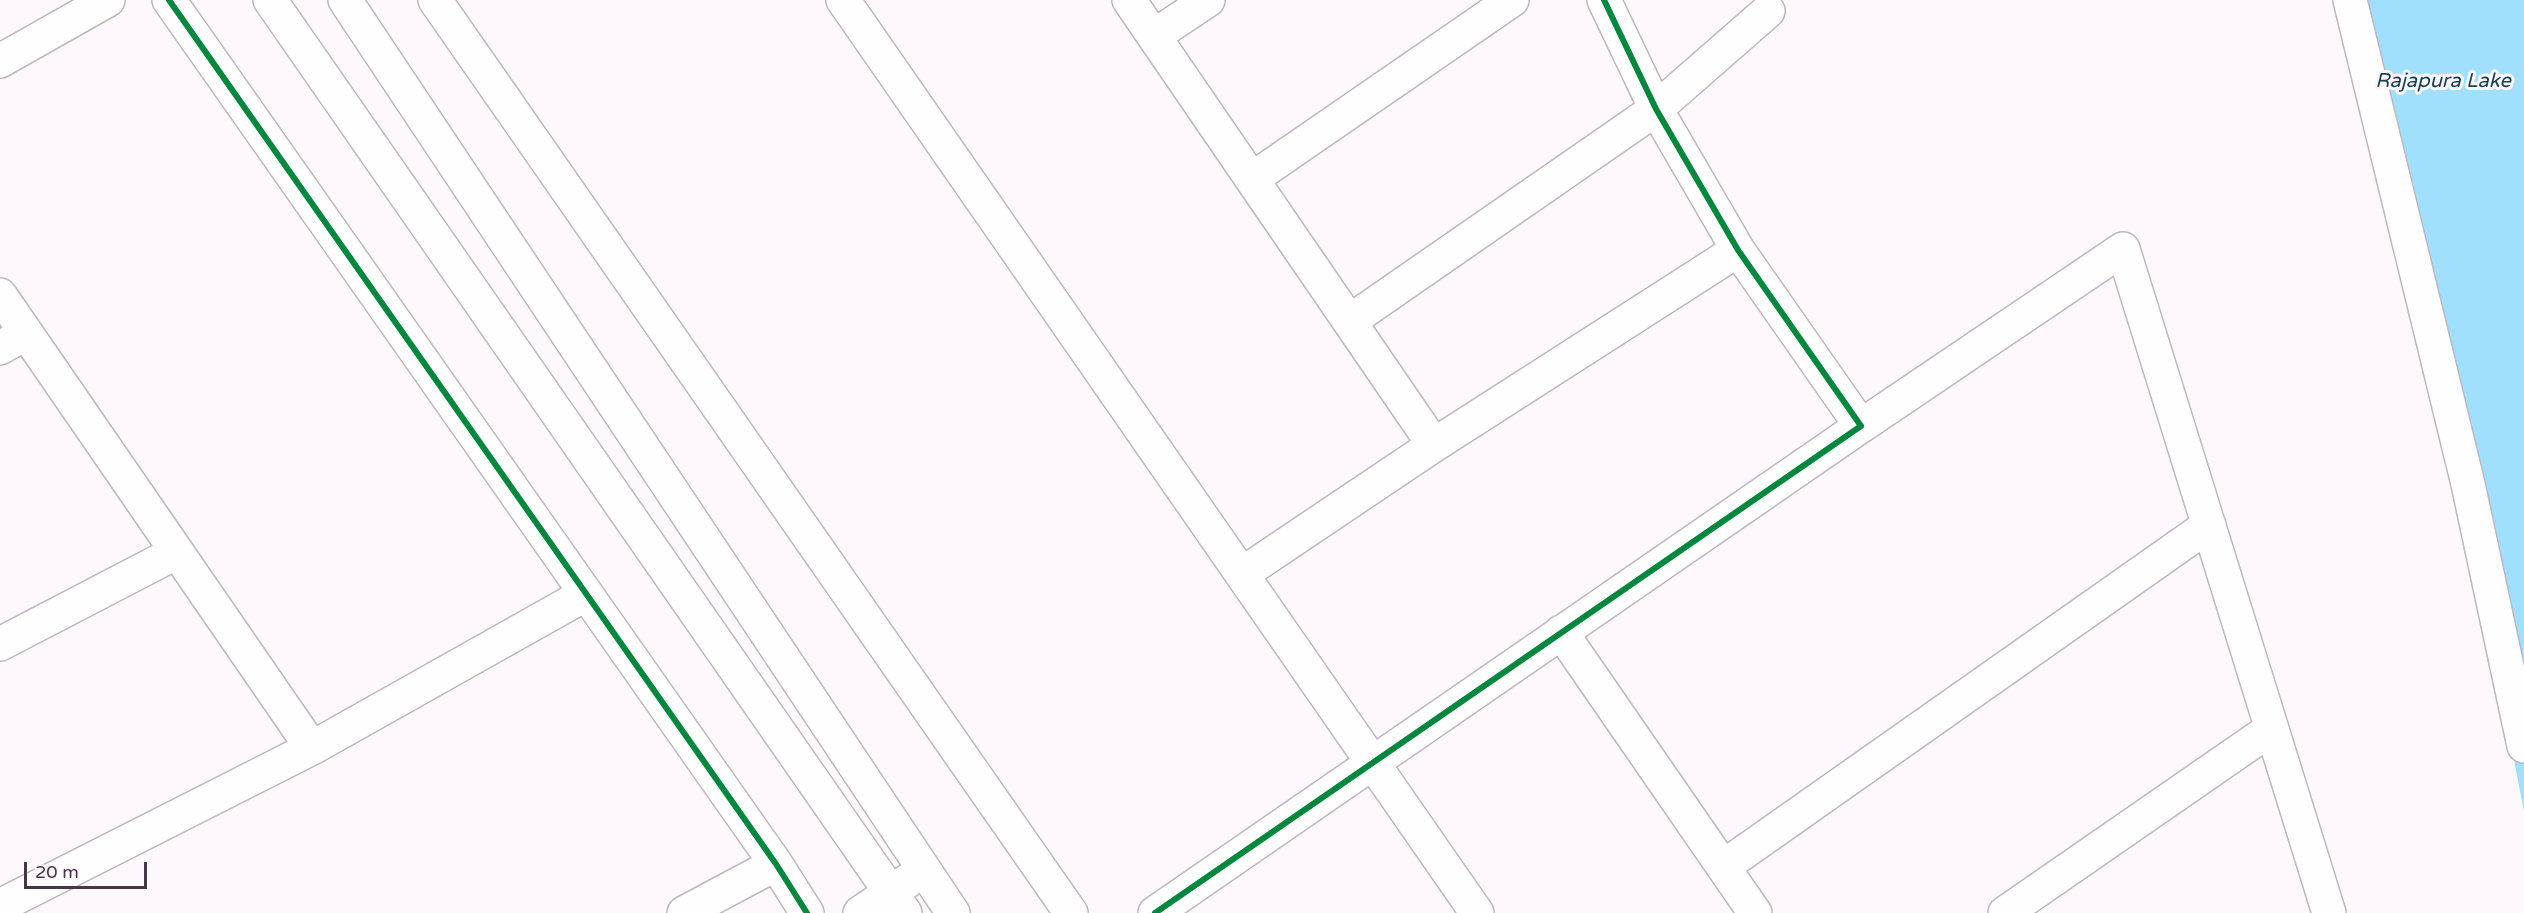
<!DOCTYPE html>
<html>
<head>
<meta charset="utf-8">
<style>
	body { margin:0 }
	#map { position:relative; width:2524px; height:913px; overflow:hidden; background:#fcf8fc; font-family:"Varela Round",sans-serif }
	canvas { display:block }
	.scale { position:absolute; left:24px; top:862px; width:123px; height:27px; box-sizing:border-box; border:3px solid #433843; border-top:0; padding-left:8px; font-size:18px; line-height:21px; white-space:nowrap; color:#433843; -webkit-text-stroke:4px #fdf7fd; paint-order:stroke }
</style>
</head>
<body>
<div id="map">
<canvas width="2524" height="913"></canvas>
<div class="scale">20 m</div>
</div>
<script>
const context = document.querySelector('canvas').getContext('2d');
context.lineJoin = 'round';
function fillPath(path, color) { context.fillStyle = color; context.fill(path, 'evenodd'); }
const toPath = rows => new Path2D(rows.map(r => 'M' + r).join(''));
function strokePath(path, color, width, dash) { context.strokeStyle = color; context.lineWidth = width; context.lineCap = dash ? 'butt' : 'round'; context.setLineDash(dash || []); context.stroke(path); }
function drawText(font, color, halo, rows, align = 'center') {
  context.font = font + ' "Varela Round",sans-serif'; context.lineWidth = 6; context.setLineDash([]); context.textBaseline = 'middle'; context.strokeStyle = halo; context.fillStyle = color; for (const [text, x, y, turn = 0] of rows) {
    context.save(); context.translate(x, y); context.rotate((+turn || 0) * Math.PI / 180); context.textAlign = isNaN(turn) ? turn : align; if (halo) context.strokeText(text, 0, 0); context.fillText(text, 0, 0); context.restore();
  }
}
const water = toPath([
	[2334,0,2524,0,2524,811,2427,319]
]);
const minor = toPath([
	[169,0,776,864,807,913],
	[270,0,905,913],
	[345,0,953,913],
	[435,0,1071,913],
	[843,0,1477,913],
	[1129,0,1434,445,1242,574],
	[1154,36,1208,0],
	[0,61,108,0],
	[1252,179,1512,0],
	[0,295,312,748,0,906],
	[1350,321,1656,109,1768,11],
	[0,348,26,333],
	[1861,426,2123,249,2329,913],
	[1434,445,1738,250],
	[1561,632,1755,913],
	[0,644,177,552],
	[312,748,586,594],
	[1723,867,2209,525],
	[684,913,776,864],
	[860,913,909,880],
	[1155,913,1861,426,1738,250,1656,109,1604,0],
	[2005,913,2271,729]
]);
const tertiary = toPath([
	[2350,0,2468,484,2524,746]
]);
const cycleway = toPath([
	[169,0,776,864,807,913],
	[1155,913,1861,426,1738,250,1656,109,1604,0]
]);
const waterNames = [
	["Rajapura Lake",2443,82]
];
fillPath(water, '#a1e0fd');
strokePath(minor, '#beb7be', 36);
strokePath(tertiary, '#beb7be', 36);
strokePath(minor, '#fffeff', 33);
strokePath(tertiary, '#fffeff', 33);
strokePath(cycleway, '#00873e', 6);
drawText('italic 20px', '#163f4f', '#fdf7fd', waterNames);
</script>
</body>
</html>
